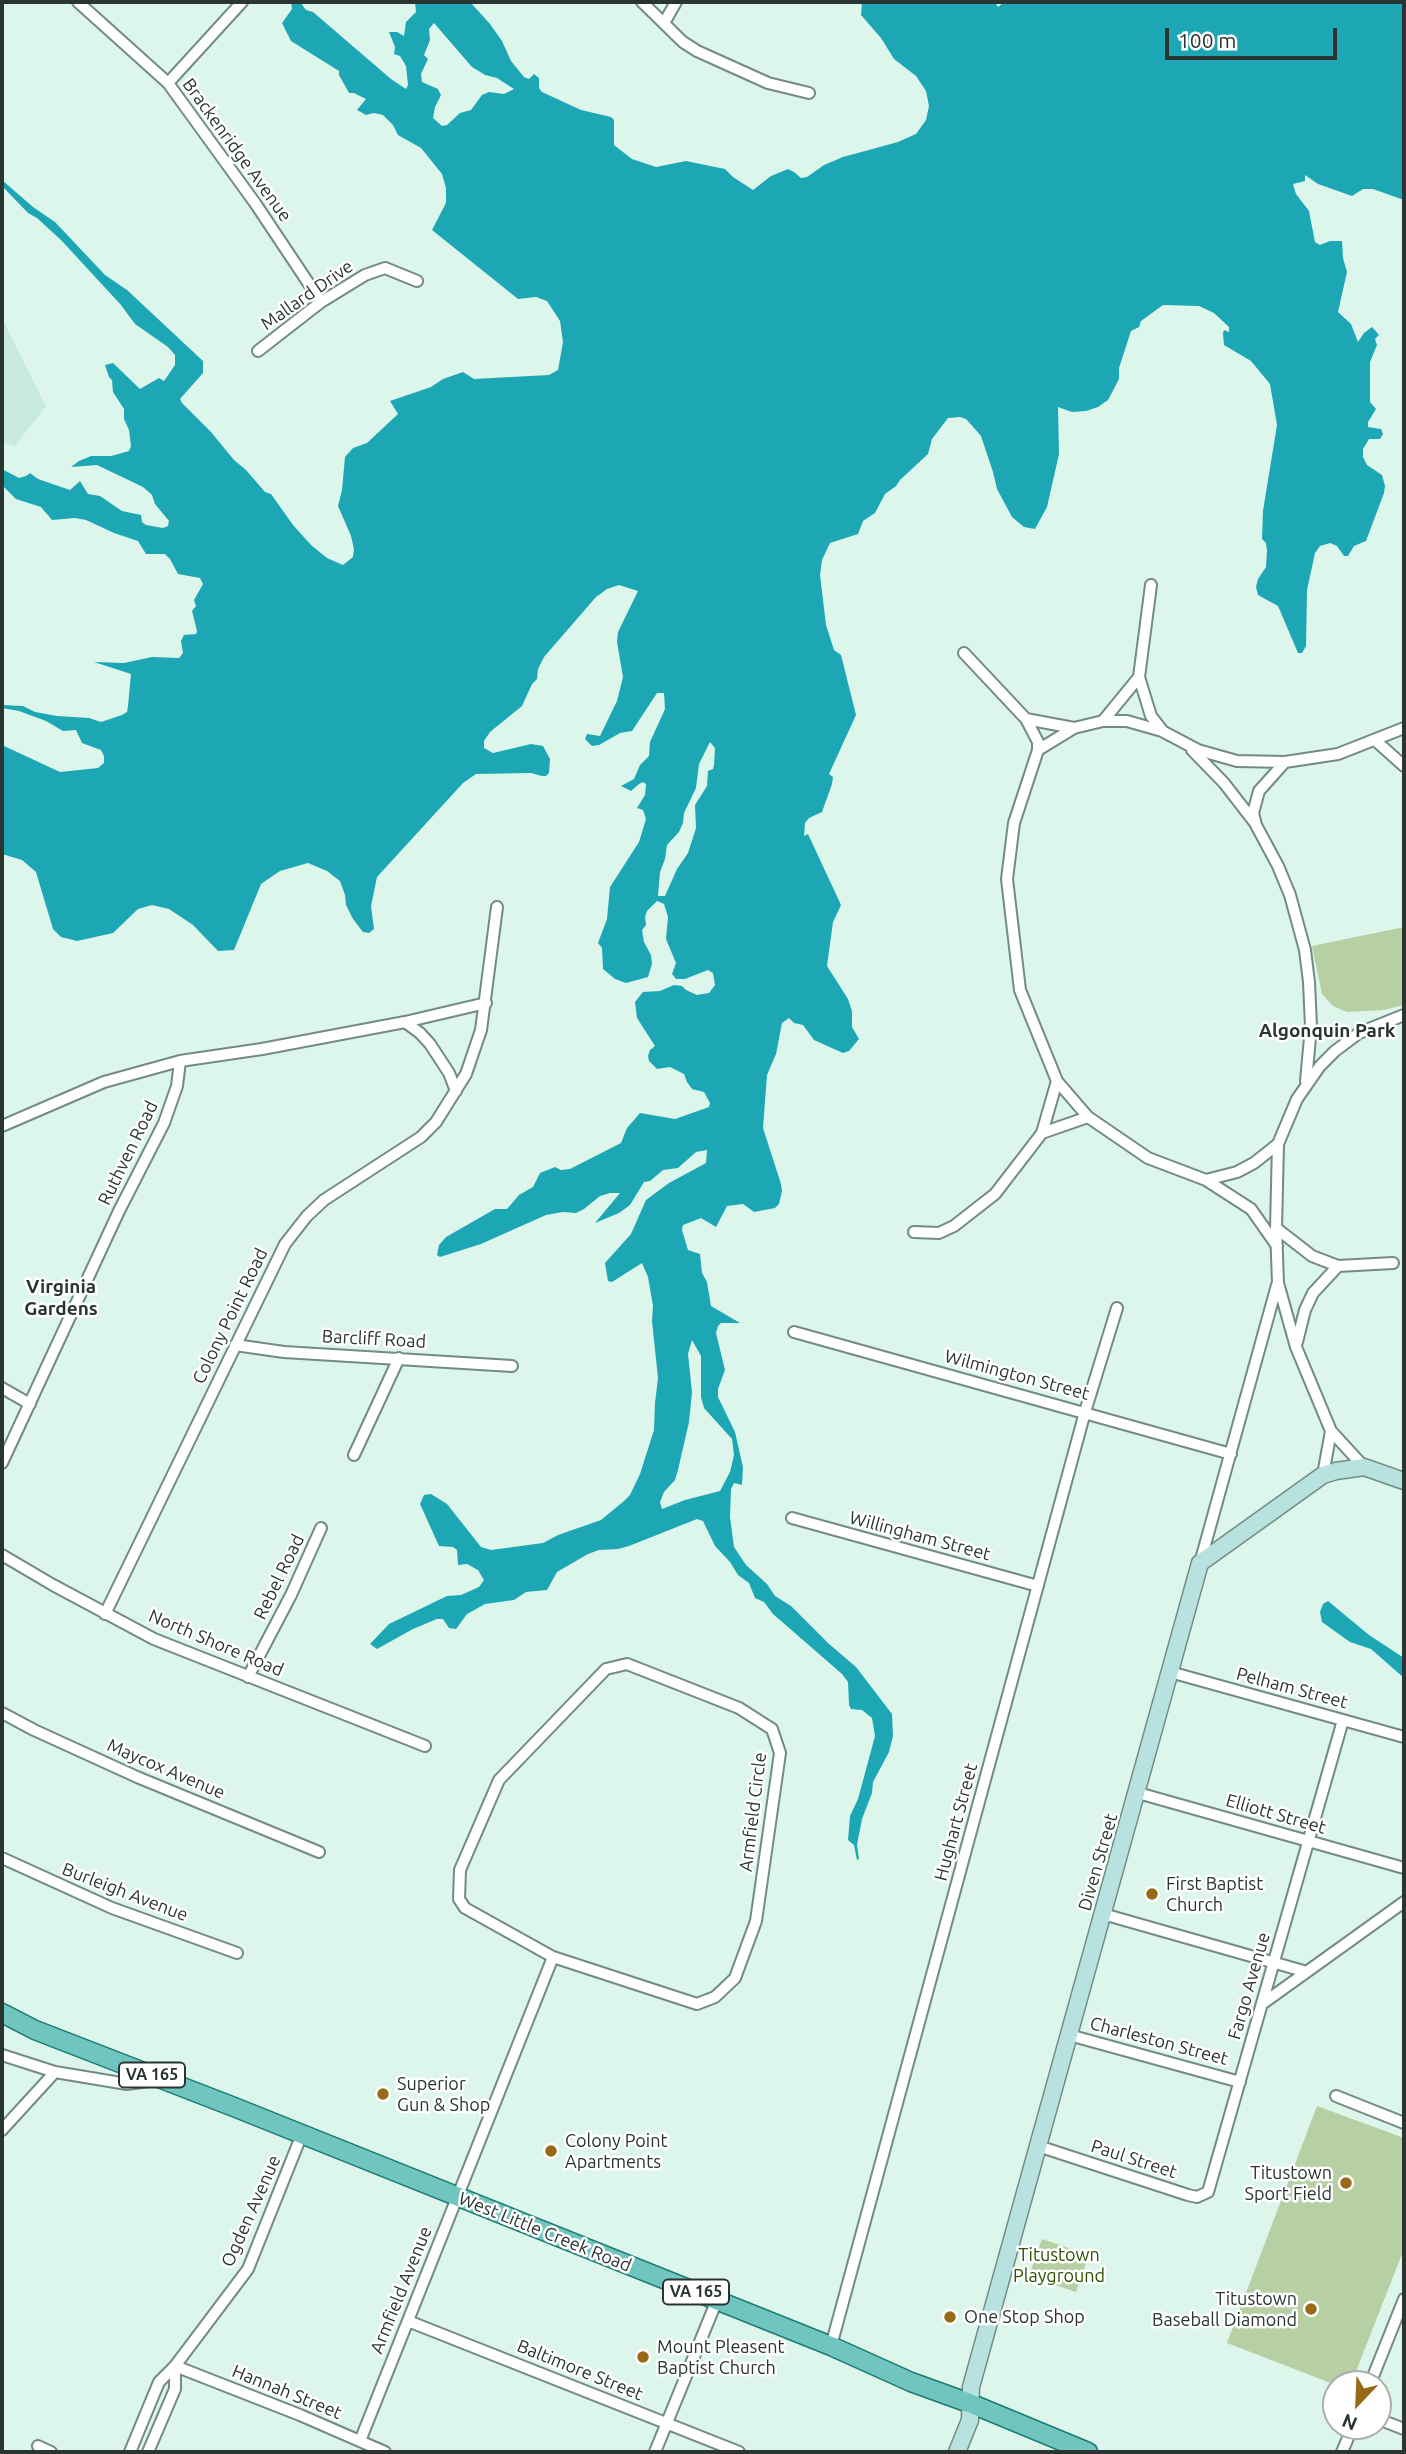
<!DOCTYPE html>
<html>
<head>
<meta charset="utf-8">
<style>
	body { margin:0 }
	#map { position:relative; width:1406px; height:2454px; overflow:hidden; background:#dcf6eb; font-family:Ubuntu,sans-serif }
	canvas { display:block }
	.frame { position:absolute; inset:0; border:4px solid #2a3430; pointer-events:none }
	.north { position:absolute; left:1322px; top:2370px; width:70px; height:70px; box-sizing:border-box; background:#fff; border:2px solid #aaaeac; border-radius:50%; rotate:203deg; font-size:19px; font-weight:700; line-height:28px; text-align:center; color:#2a3430 }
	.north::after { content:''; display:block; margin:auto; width:24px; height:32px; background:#976a18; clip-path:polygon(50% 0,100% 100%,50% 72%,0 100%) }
	.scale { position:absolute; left:1165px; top:28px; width:172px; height:32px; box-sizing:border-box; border:4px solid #2a3430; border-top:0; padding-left:9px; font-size:21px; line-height:24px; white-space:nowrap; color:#2a3430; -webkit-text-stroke:5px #fff; paint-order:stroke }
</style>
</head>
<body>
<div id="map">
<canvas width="1406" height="2454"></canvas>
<div class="frame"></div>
<div class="north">N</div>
<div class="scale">100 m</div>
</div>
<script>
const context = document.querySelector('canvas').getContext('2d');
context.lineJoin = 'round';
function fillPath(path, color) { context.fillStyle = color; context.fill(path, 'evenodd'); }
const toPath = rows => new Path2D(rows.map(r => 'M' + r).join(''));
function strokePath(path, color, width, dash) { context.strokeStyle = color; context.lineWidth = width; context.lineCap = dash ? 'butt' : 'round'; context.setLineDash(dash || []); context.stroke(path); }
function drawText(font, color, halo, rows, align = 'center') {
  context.font = font + ' Ubuntu,sans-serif'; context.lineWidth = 5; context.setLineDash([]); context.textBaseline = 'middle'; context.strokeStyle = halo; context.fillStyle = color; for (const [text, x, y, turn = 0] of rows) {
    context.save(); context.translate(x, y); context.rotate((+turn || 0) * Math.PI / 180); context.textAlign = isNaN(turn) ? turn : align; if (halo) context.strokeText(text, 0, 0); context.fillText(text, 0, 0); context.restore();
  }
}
const built = toPath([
	[2,318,46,406,15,446,2,442]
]);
const green = toPath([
	[1404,927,1404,1005,1384,1010,1347,1012,1333,1006,1322,994,1312,946],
	[1317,2106,1404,2138,1404,2249,1351,2384,1336,2385,1227,2343],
	[1042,2239,1089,2255,1076,2292,1029,2276]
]);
const water = toPath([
	[291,2,300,2,306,10,313,12,391,79,406,89,408,85,406,66,400,56,394,54,395,47,389,32,397,32,404,36,406,22,416,12,415,2,470,2,490,24,502,41,511,61,524,77,529,79,534,74,539,78,539,88,542,92,581,110,611,117,614,120,614,145,632,159,656,167,686,161,725,169,733,177,753,190,771,176,788,169,794,172,801,178,807,177,824,165,843,157,898,142,916,134,926,120,929,106,926,91,916,76,894,59,881,38,861,15,862,2,995,2,998,7,1004,2,1404,2,1404,200,1373,189,1363,189,1352,196,1318,184,1305,175,1305,181,1293,184,1296,194,1309,211,1315,242,1320,245,1330,241,1342,241,1343,258,1347,272,1338,312,1351,324,1358,342,1364,333,1372,327,1379,335,1375,339,1377,345,1370,362,1370,402,1376,409,1368,422,1368,427,1381,429,1383,434,1380,439,1369,439,1363,449,1363,457,1367,465,1382,475,1385,486,1384,493,1366,541,1354,546,1348,556,1344,556,1337,546,1330,543,1320,546,1315,553,1307,590,1306,646,1302,653,1298,653,1278,606,1258,595,1256,587,1258,579,1266,567,1267,551,1266,543,1262,539,1263,511,1277,425,1270,384,1251,361,1224,345,1223,333,1224,330,1229,332,1229,327,1214,313,1199,306,1163,305,1141,321,1139,327,1131,331,1119,368,1119,379,1108,400,1098,407,1086,411,1072,412,1058,407,1059,454,1047,507,1035,529,1024,527,1012,517,997,489,993,472,981,436,975,429,966,419,960,417,948,418,932,439,928,454,900,480,896,486,885,494,875,513,863,521,858,534,830,543,822,560,820,575,826,625,834,650,841,655,856,715,829,774,833,777,832,784,822,812,809,818,805,823,804,836,808,834,841,905,833,922,827,966,848,999,852,1011,852,1027,859,1039,849,1051,843,1053,814,1040,803,1025,794,1023,789,1018,782,1023,776,1054,767,1075,763,1128,781,1184,782,1191,779,1204,775,1208,754,1212,743,1204,727,1206,716,1227,701,1218,683,1225,682,1230,688,1250,700,1254,702,1273,707,1282,711,1306,740,1323,721,1323,718,1326,716,1333,725,1370,718,1389,718,1397,735,1432,743,1467,742,1485,734,1483,731,1489,730,1517,734,1547,746,1565,767,1584,775,1596,791,1606,828,1643,856,1667,892,1714,893,1736,889,1752,873,1782,872,1793,862,1819,857,1845,859,1859,857,1860,854,1845,848,1840,850,1816,858,1799,875,1736,872,1718,862,1710,851,1709,849,1705,848,1682,842,1674,773,1614,764,1602,755,1598,749,1583,738,1575,730,1562,715,1546,703,1521,697,1519,629,1546,618,1549,599,1550,588,1554,557,1572,547,1590,526,1592,514,1600,485,1604,467,1614,456,1629,449,1628,443,1619,437,1619,413,1629,377,1649,370,1644,389,1624,447,1596,461,1595,479,1587,484,1580,478,1570,467,1564,458,1565,457,1550,453,1547,439,1546,420,1504,424,1495,431,1494,447,1504,481,1547,491,1550,543,1543,558,1535,601,1520,624,1501,630,1495,640,1474,654,1430,655,1403,658,1378,652,1321,653,1306,648,1277,642,1263,612,1282,608,1281,605,1263,631,1234,646,1200,669,1183,706,1163,707,1150,696,1152,678,1168,663,1170,650,1181,644,1182,630,1205,619,1213,595,1223,620,1193,610,1193,600,1196,584,1209,576,1213,563,1212,546,1215,481,1244,440,1257,437,1255,439,1245,446,1237,495,1209,507,1209,519,1195,533,1187,540,1173,555,1167,561,1170,570,1169,621,1143,627,1128,640,1113,675,1119,709,1107,710,1103,704,1092,692,1089,687,1082,684,1074,670,1067,657,1069,649,1061,648,1056,650,1050,655,1046,637,1018,635,1002,643,992,660,991,674,985,682,986,686,990,697,995,709,993,715,985,713,973,708,970,685,979,676,979,672,974,676,963,666,939,668,917,664,904,657,901,647,911,645,917,646,925,642,930,644,942,651,955,652,964,648,977,626,983,615,979,603,969,602,948,598,943,607,919,610,887,639,842,646,819,643,810,637,808,645,795,646,784,643,782,639,784,631,791,621,786,634,779,640,765,649,756,650,742,665,709,664,693,657,693,632,731,620,733,599,745,592,746,585,739,587,734,600,736,617,701,623,677,617,642,618,632,638,591,619,585,607,589,596,597,544,657,538,669,537,679,532,684,522,706,490,732,484,741,484,748,493,753,531,744,543,746,550,759,549,773,546,776,542,776,531,773,476,774,463,783,377,877,371,906,374,929,369,933,363,932,353,919,346,905,345,895,340,881,327,871,308,863,280,871,261,884,234,950,218,951,193,925,169,909,152,905,138,909,113,933,77,941,61,937,53,929,36,872,22,860,2,854,2,745,60,772,98,768,104,763,104,756,101,750,82,743,76,730,63,731,46,721,19,711,2,708,2,705,23,706,35,712,57,716,89,718,101,722,122,715,127,712,128,706,131,674,94,662,124,663,152,657,179,658,183,653,181,641,184,635,196,634,197,631,192,611,196,606,194,600,203,584,200,578,178,574,170,559,165,554,146,554,138,541,114,533,86,520,75,518,52,520,41,507,16,499,2,485,2,469,19,478,26,476,30,473,38,479,70,490,80,481,88,494,100,496,122,511,141,515,142,522,146,525,163,528,168,526,169,521,155,504,152,495,143,487,97,465,71,467,79,461,91,456,111,456,129,451,131,446,129,430,124,419,124,409,113,392,112,380,109,377,105,365,113,363,140,389,159,378,164,381,175,365,175,355,168,347,135,324,121,305,61,240,37,218,28,213,2,186,2,180,33,207,55,222,105,275,127,290,203,361,203,373,180,399,182,403,211,432,234,460,246,470,265,492,271,494,293,525,311,545,327,558,343,565,353,557,354,549,351,536,338,506,342,490,345,457,353,448,367,443,398,414,390,401,431,387,443,379,463,372,474,379,549,375,558,370,563,342,560,321,547,301,536,297,518,299,432,230,446,203,446,188,442,174,421,148,398,135,393,125,383,115,374,113,366,115,357,110,366,99,354,93,349,93,339,75,339,71,291,41,282,23,292,9],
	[434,23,472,67,485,75,497,78,514,89,504,94,489,92,482,95,471,110,460,113,447,125,442,126,433,118,435,107,441,95,438,89,422,82,421,74,428,59,424,55,430,40,429,29],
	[710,742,715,748,714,765,713,769,708,771,707,786,695,805,696,828,688,853,677,869,665,896,658,896,660,872,665,859,667,845,679,832,683,823,684,813,696,788,699,764],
	[692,1340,701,1356,701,1397,704,1408,732,1439,734,1455,730,1472,720,1491,685,1500,662,1509,660,1502,664,1492,675,1480,678,1470,689,1422,692,1392,688,1354],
	[1328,1601,1369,1635,1404,1658,1404,1678,1371,1649,1350,1642,1322,1622,1320,1612,1323,1604]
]);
const street = toPath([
	[78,2,168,83,255,203,321,302],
	[642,2,683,42,697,51,768,83,809,93],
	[664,23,676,2],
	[168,83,242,2],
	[258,351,321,302,365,275,385,268,417,281],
	[1151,585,1139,677,1151,716,1162,730],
	[964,653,1026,719,1074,728],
	[1026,719,1038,742,1038,750],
	[1103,721,1139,677],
	[1376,741,1404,766],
	[1192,750,1224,783,1255,823],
	[1285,762,1259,791,1253,813,1256,825,1278,866,1290,895,1305,950,1309,982,1311,1027,1306,1081],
	[405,1022,420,1033,430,1044,449,1073,456,1091],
	[2,1126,104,1082,180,1061],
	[1042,1133,1057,1081],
	[1206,1180,1237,1172,1254,1163,1278,1144],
	[1276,1228,1312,1256,1338,1266,1393,1263],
	[914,1232,939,1233,954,1226,995,1194,1042,1133,1088,1117],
	[1277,1246,1251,1209,1206,1180,1148,1158,1088,1117,1057,1081,1020,990,1007,879,1014,823,1038,750,1074,728,1103,721,1127,721,1162,731,1198,750,1237,761,1285,762,1338,754,1404,728],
	[794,1332,1231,1454],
	[1297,1342,1305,1310,1313,1293,1338,1266],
	[235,1345,284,1352,512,1366],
	[2,1388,30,1404],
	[354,1455,399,1358],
	[2,1463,119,1211,164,1123,177,1086,180,1061,262,1049,405,1022,486,1003],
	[1364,1467,1331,1431,1296,1347,1278,1283,1276,1228,1278,1144,1297,1099,1320,1066,1335,1051,1359,1033,1404,1015],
	[1323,1475,1331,1431],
	[792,1518,1038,1586],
	[2,1555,53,1585,154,1639,425,1746],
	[1200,1563,1277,1285],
	[105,1614,285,1244,307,1216,324,1200,421,1137,436,1122,466,1074,481,1030,497,907],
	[627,1664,739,1708,772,1729,780,1753,756,1921,735,1978,715,1997,697,2004,553,1957,465,1908,459,1899,460,1870,499,1780,606,1669,627,1664],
	[1170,1672,1404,1737],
	[248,1677,291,1595,321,1528],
	[2,1713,34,1730,137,1777,319,1852],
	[1138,1793,1404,1868],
	[2,1858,112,1908,237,1953],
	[1103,1914,1307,1972],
	[1262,2004,1404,1902],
	[1069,2035,1240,2082],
	[2,2055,55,2072,127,2084,156,2080],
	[1336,2096,1404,2123],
	[2,2130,55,2072],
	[302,2134,248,2269,175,2366,300,2415,385,2452],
	[1038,2146,1188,2195,1197,2197,1208,2192,1343,1720],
	[408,2321,739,2452],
	[831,2346,1085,1412,1117,1308],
	[1370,2384,1404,2299],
	[1378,2419,1404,2429],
	[360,2441,553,1957],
	[38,2446,51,2452],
	[130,2452,159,2382,175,2366,175,2389,148,2452],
	[655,2452,717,2300],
	[1342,2452,1353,2426]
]);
const secondary = toPath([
	[957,2452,970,2420,971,2387,1200,1563,1323,1475,1336,1471,1364,1467,1404,1481]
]);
const primary = toPath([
	[2,2013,35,2030,234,2107,831,2346,911,2382,972,2404,1088,2452]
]);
const markers = [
	[1152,1894,7,"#976a18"],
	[383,2094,7,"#976a18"],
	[551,2151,7,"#976a18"],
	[1346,2183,7,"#976a18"],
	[1311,2309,7,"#976a18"],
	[950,2317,7,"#976a18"],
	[643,2357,7,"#976a18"]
];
const shields = [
	[152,2075,66],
	[696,2292,66]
];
const shieldNames = [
	["VA 165",152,2075],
	["VA 165",696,2292]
];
const streetNames = [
	["Brackenridge Avenue",237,150,54],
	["Mallard Drive",307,295,-35],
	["Ruthven Road",128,1153,-64],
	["Colony Point Road",230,1316,-64],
	["Barcliff Road",374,1339,3],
	["Wilmington Street",1017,1375,15],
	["Willingham Street",920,1536,15],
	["Rebel Road",279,1577,-64],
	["North Shore Road",216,1643,23],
	["Pelham Street",1292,1688,15],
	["Maycox Avenue",166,1769,23],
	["Armfield Circle",753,1812,-83],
	["Elliott Street",1276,1814,16],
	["Hughart Street",956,1822,-75],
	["Diven Street",1098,1862,-74],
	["Burleigh Avenue",125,1892,21],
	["Fargo Avenue",1249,1986,-74],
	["Charleston Street",1159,2041,15],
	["Paul Street",1134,2159,18],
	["Ogden Avenue",251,2211,-66],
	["West Little Creek Road",545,2232,22],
	["Armfield Avenue",401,2290,-68],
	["Baltimore Street",580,2370,22],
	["Hannah Street",287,2392,22]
];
const poiNames = [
	["First Baptist",1166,1884],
	["Church",1166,1905],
	["Superior",397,2084],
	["Gun & Shop",397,2105],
	["Colony Point",565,2141],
	["Apartments",565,2162],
	["Titustown",1332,2173,"right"],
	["Sport Field",1332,2194,"right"],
	["Titustown",1297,2299,"right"],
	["Baseball Diamond",1297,2320,"right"],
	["One Stop Shop",964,2317],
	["Mount Pleasent",657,2347],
	["Baptist Church",657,2368]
];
const parkNames = [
	["Titustown",1059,2255],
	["Playground",1059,2276]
];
const neighbourhoodNames = [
	["Algonquin Park",1327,1031],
	["Virginia",61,1287],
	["Gardens",61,1309]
];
fillPath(built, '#c9ebdd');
fillPath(green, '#b6cfa3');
fillPath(water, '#1da7b5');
strokePath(street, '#738b82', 14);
strokePath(secondary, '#738b82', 19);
strokePath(primary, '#197a72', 21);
strokePath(street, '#fff', 10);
strokePath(secondary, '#b7e2df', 16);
strokePath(primary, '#70c5bf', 18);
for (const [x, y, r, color] of markers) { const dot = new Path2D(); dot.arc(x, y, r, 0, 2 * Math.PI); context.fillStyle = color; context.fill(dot); strokePath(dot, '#fff', 2.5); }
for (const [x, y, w] of shields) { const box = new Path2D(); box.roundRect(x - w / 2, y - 12.5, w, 25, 5); context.fillStyle = '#fff'; context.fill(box); strokePath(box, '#2a3430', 2); }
drawText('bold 16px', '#2a3430', null, shieldNames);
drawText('18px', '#2a3430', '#fff', streetNames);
drawText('18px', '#2a3430', '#fff', poiNames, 'left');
drawText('18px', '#2d5100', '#fff', parkNames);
drawText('bold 19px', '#2a3430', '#fff', neighbourhoodNames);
</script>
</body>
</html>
